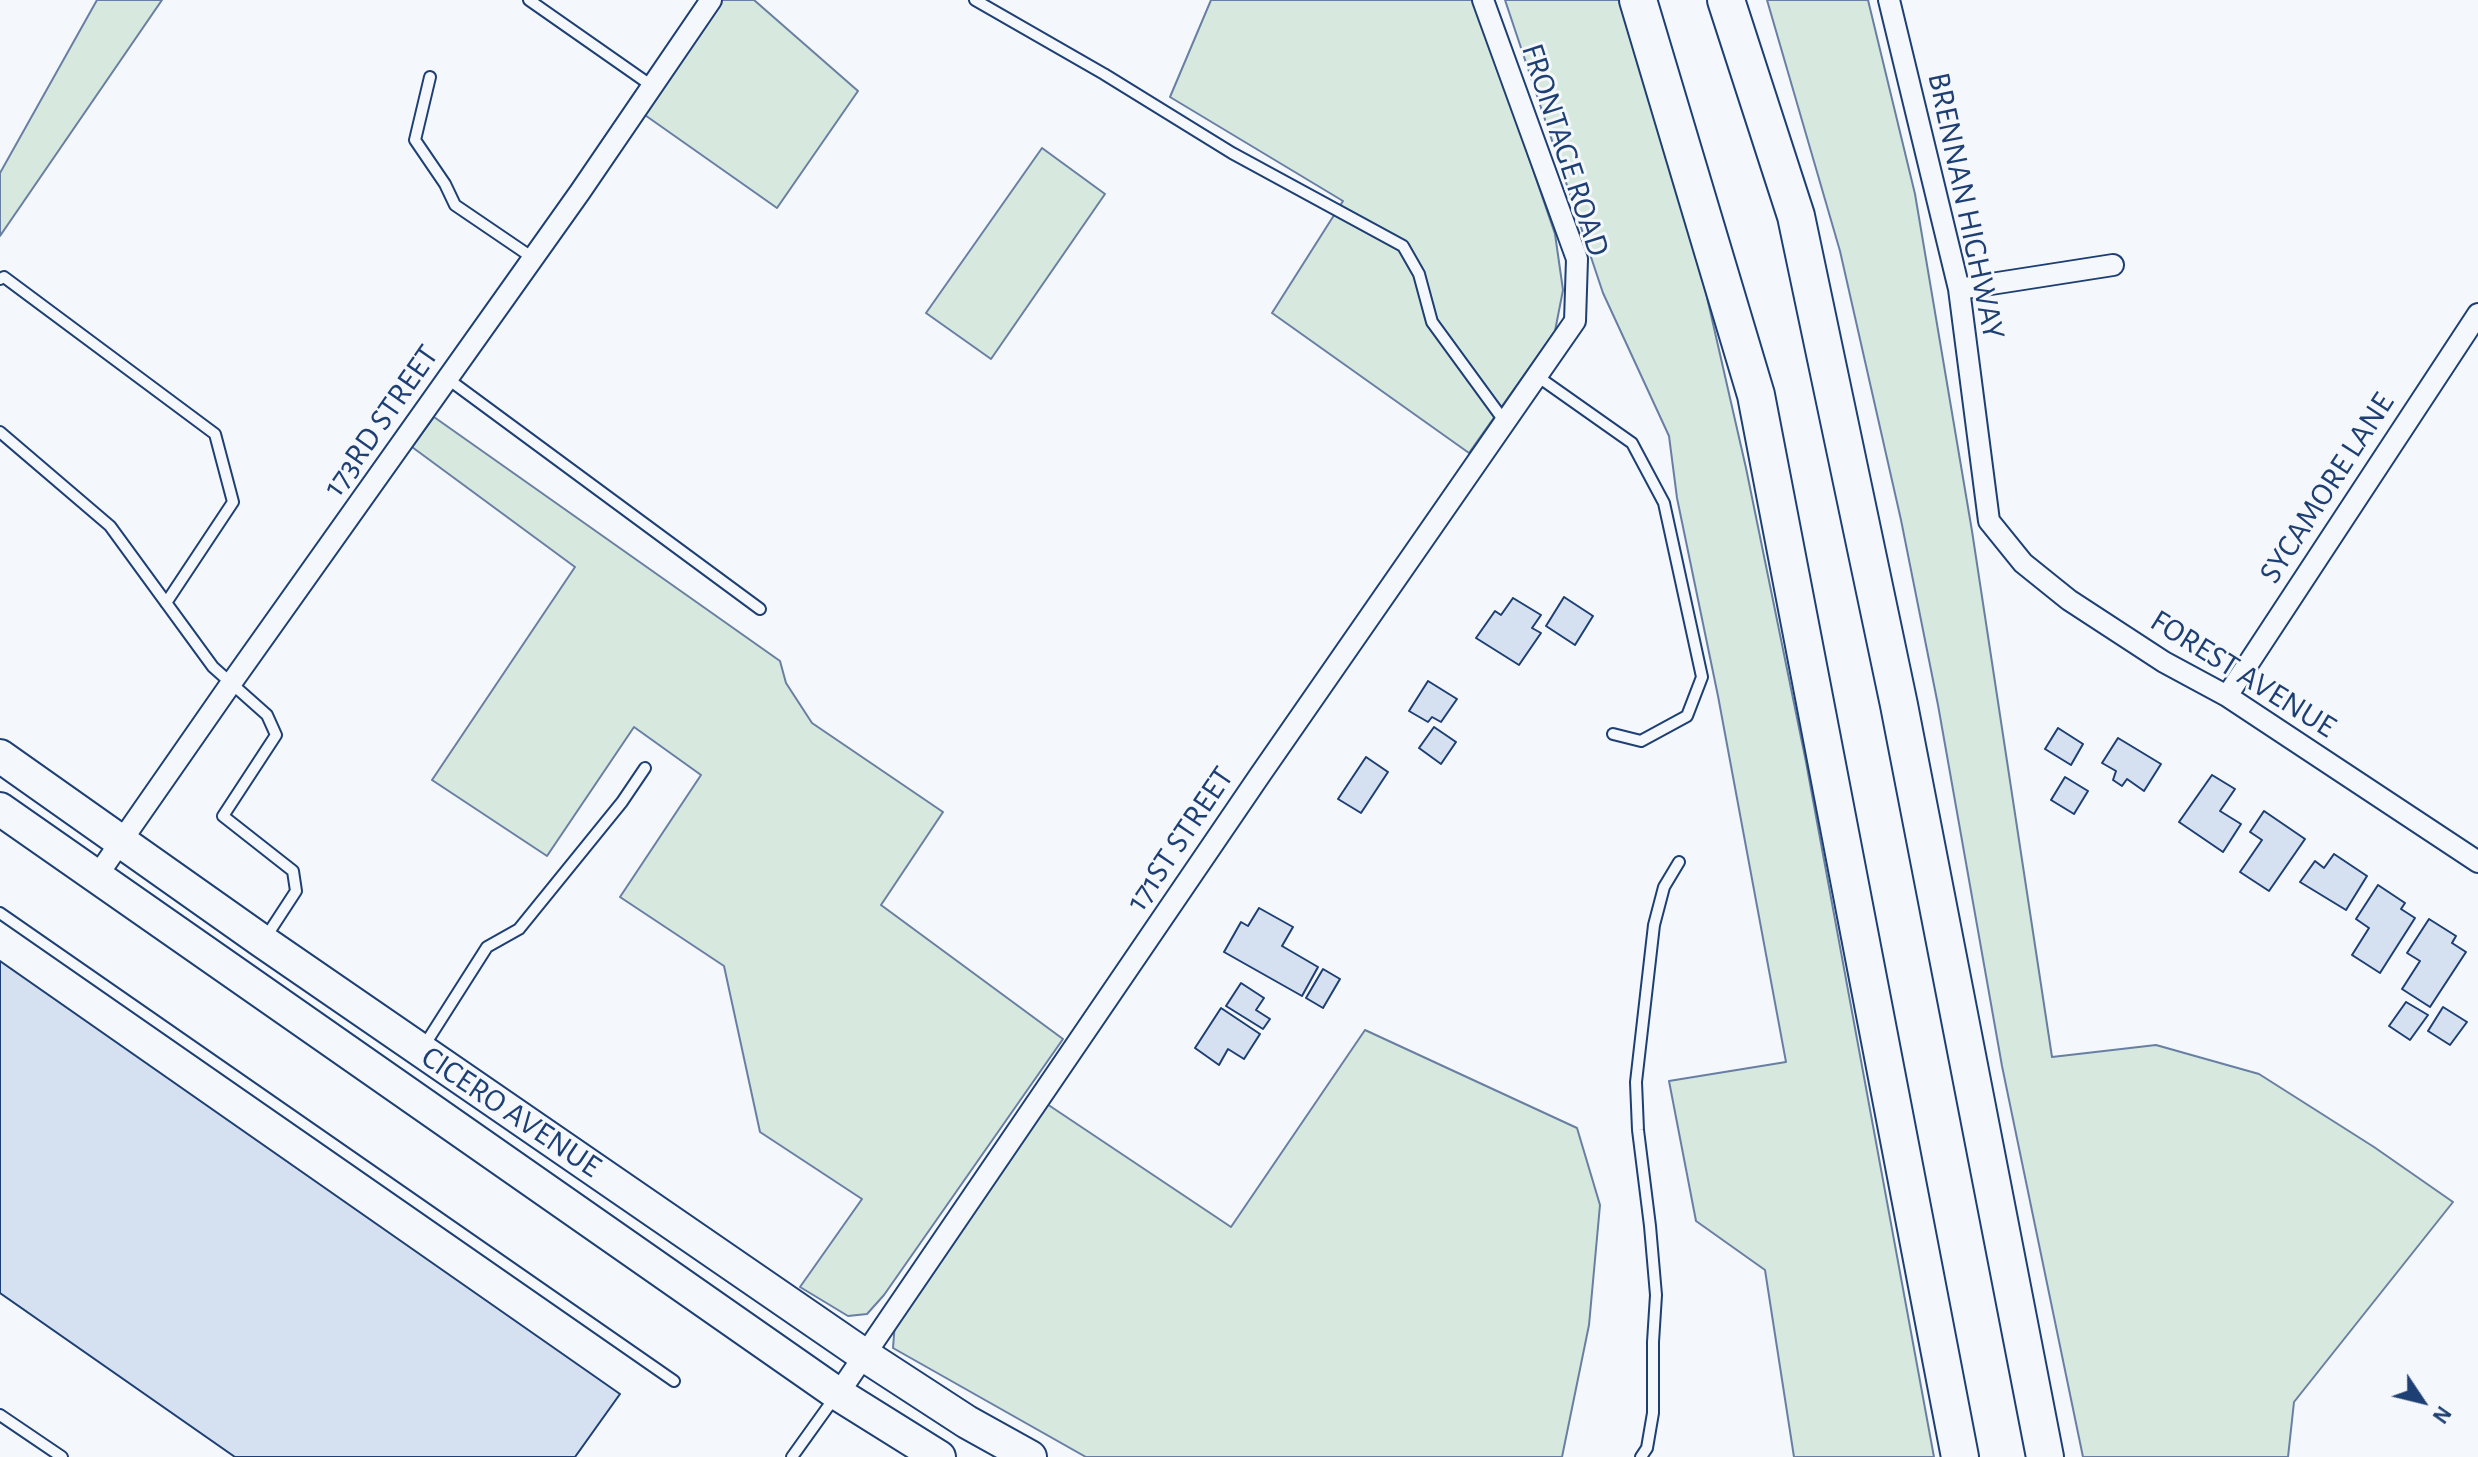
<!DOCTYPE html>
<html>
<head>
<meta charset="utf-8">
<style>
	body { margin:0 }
	#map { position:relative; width:2478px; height:1457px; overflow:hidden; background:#f4f7fb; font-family:"Alegreya Sans",sans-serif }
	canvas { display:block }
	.north { position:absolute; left:2382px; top:1361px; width:80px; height:80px; -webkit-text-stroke:6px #f4f7fb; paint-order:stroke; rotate:125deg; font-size:22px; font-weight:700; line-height:32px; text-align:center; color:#1d3f73 }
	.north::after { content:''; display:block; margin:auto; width:28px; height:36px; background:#1d3f73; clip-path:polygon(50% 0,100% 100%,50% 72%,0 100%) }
</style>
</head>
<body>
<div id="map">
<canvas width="2478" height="1457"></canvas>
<div class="north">N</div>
</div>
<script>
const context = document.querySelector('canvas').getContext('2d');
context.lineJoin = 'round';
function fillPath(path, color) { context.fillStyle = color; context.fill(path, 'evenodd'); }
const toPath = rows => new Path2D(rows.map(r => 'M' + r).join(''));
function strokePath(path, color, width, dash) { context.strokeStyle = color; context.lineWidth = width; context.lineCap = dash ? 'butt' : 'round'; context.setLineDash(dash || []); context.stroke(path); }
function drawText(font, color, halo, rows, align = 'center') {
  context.font = font + ' "Alegreya Sans",sans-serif'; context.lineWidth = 6; context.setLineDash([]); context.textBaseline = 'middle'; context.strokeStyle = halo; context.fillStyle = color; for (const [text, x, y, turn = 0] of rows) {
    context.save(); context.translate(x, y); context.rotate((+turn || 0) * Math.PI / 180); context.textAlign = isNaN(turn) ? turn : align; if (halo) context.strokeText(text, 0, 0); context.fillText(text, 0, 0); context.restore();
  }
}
const green = toPath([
	[97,0,162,0,0,236,0,173,97,0],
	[721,0,754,0,858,91,777,208,642,113,721,0],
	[1211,0,1475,0,1555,234,1563,290,1555,331,1469,453,1272,313,1343,201,1170,97,1211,0],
	[1505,0,1619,0,1651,101,1706,293,1746,468,1806,762,1934,1457,1794,1457,1765,1270,1696,1221,1669,1081,1786,1062,1718,696,1677,498,1669,436,1603,293,1505,0],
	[1767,0,1868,0,1915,194,1972,531,2052,1057,2156,1045,2259,1074,2374,1147,2453,1202,2294,1402,2288,1457,2083,1457,2002,1066,1938,705,1901,520,1840,251,1767,0],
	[1042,148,1105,194,991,359,926,313,1042,148],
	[434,417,780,661,786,683,812,723,943,812,881,905,1063,1039,884,1295,867,1314,848,1316,800,1287,862,1199,760,1132,724,966,620,897,701,775,634,727,547,856,432,780,575,567,412,447,434,417],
	[1365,1030,1577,1128,1600,1205,1589,1325,1562,1457,1086,1457,893,1348,895,1322,1044,1102,1231,1227,1365,1030]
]);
const building = toPath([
	[1564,597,1593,616,1575,645,1546,626,1564,597],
	[1513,598,1541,615,1532,628,1541,633,1519,665,1476,638,1495,611,1501,615,1513,598],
	[1428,681,1457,699,1441,722,1432,717,1428,722,1409,711,1428,681],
	[1434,727,1456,742,1441,764,1419,748,1434,727],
	[2058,728,2083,744,2071,765,2045,749,2058,728],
	[2118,738,2161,764,2144,791,2127,779,2122,786,2113,780,2116,771,2102,763,2118,738],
	[1366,757,1388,772,1361,813,1338,799,1366,757],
	[2212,775,2235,789,2220,811,2241,824,2223,852,2179,822,2212,775],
	[2065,777,2088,791,2074,814,2051,800,2065,777],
	[2264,811,2305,839,2269,891,2240,872,2262,840,2250,832,2264,811],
	[2334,854,2367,876,2346,910,2300,882,2315,861,2324,868,2334,854],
	[2378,885,2405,903,2401,909,2415,918,2380,973,2352,955,2369,928,2356,919,2378,885],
	[1259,908,1293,927,1282,946,1318,967,1302,996,1224,952,1241,922,1248,926,1259,908],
	[2429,919,2456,936,2452,943,2466,952,2430,1007,2402,989,2420,961,2407,953,2429,919],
	[0,961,620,1394,575,1457,235,1457,0,1293,0,961],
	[1323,969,1340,979,1323,1008,1306,998,1323,969],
	[1241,983,1264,998,1256,1010,1270,1019,1263,1029,1226,1006,1241,983],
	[2406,1002,2428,1015,2410,1040,2389,1026,2406,1002],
	[2443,1007,2467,1022,2450,1045,2428,1031,2443,1007],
	[1221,1008,1260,1034,1244,1059,1228,1049,1219,1065,1195,1048,1221,1008]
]);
const lane = toPath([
	[529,0,652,86],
	[975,0,1104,74,1232,153,1403,246,1419,274,1432,322,1505,422],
	[430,77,415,140,445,184,455,205,533,258],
	[0,279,4,277,215,434,233,502,166,603],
	[1537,376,1632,443,1664,503,1702,677,1687,716,1641,741,1613,734],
	[448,379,760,609],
	[0,432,110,526,213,667,267,715,276,735,223,816,293,871,296,891,264,940],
	[0,913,674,1381],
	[424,1046,487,947,519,929,622,802,645,768],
	[0,1415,62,1457],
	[792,1457,835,1397],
	[1641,1457,1647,1448,1653,1413,1653,1342,1656,1295,1650,1226,1638,1130,1636,1082,1654,925,1664,887,1679,862]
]);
const street = toPath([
	[1889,0,1959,289,1989,521,2023,563,2069,600,2164,662,2227,696,2478,862],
	[1959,289,2113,265],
	[2227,696,2478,314],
	[97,876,232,682,580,192,711,0],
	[838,1394,1260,775,1575,321,1577,259,1483,0]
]);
const primary = toPath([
	[0,756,262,941,864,1355,967,1422,1030,1457],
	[0,809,838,1394,939,1457]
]);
const highway = toPath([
	[1638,0,1756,395,1960,1457],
	[1726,0,1796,216,1899,705,2045,1457]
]);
const streetNames = [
	["FRONTAGE ROAD",1565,150,72],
	["BRENNAN HIGHWAY",1966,206,78],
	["173RD STREET",381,421,-55],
	["SYCAMORE LANE",2327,488,-57],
	["FOREST AVENUE",2243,674,32],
	["171ST STREET",1180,839,-56],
	["CICERO AVENUE",511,1112,34]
];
fillPath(green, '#d7e8df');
strokePath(green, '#687fa3', 2);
fillPath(building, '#d5e0f0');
strokePath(building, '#1d3f73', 2);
strokePath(lane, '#1d3f73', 14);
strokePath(street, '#1d3f73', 24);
strokePath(primary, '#1d3f73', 36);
strokePath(highway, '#1d3f73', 40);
strokePath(lane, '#f4f7fb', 10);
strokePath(street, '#f4f7fb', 20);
strokePath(primary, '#f4f7fb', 32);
strokePath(highway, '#f4f7fb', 36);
drawText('32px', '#1d3f73', '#f4f7fb', streetNames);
</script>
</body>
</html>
